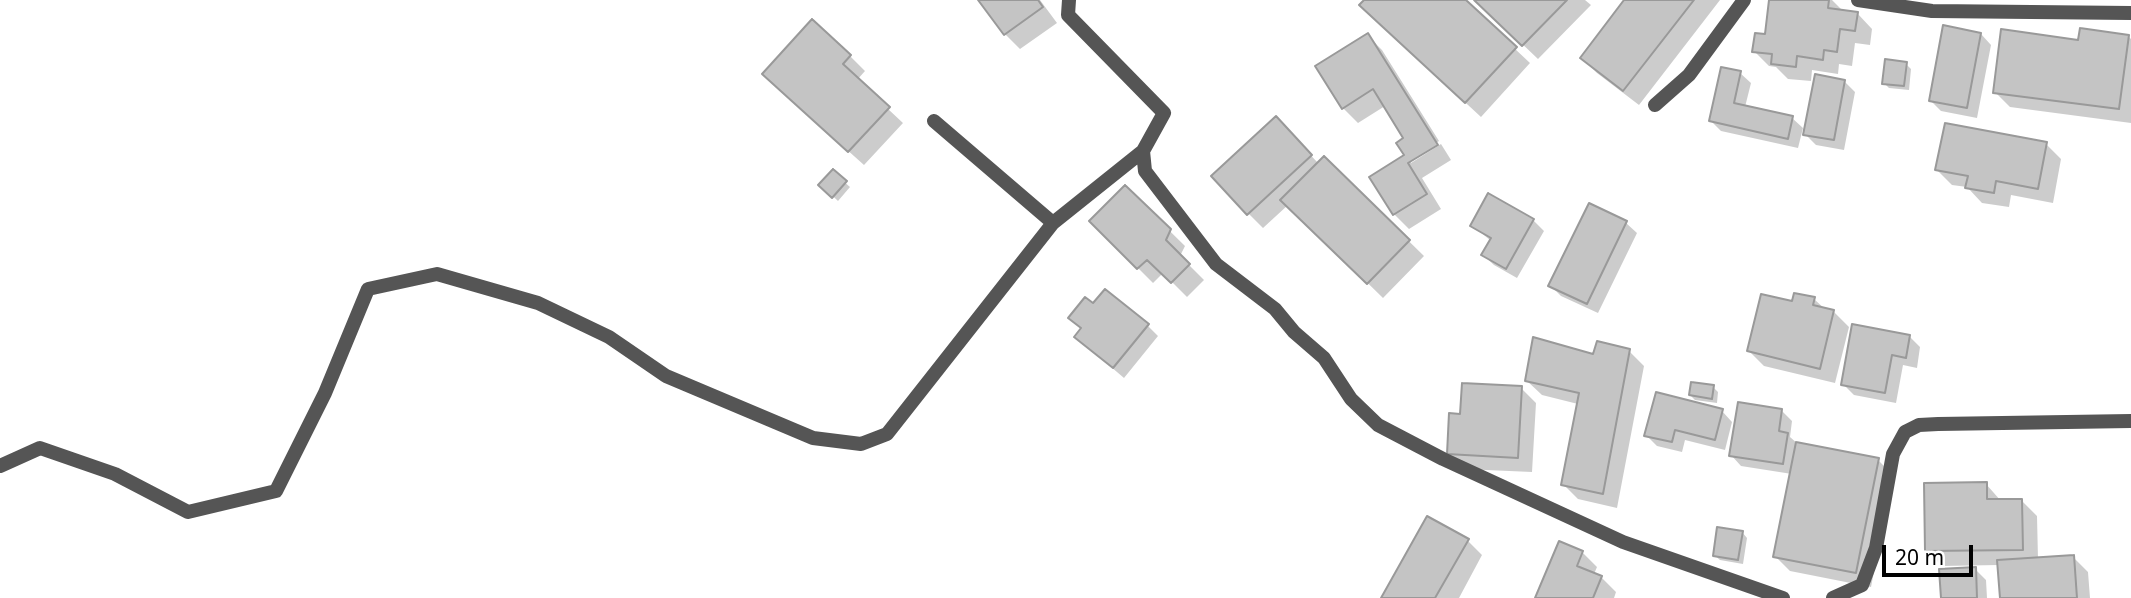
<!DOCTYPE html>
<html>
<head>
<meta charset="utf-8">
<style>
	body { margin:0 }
	#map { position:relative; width:2131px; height:598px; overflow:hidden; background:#fff; font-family:"Noto Sans",sans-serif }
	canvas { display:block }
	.scale { position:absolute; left:1882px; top:545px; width:91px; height:32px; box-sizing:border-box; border:4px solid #000; border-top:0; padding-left:9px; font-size:21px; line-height:24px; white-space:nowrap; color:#000; -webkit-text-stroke:5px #fff; paint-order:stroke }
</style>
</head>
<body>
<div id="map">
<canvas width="2131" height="598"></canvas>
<div class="scale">20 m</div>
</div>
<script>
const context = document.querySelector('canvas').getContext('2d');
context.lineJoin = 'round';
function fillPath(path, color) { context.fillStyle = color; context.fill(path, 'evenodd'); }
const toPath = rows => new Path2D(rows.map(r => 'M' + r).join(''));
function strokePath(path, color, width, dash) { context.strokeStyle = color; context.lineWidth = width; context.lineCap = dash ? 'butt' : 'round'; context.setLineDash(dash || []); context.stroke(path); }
const shadow = toPath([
	[981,0,1040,0,1057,23,1020,49,1005,34],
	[1366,0,1463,0,1530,63,1481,117,1376,20],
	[1476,0,1585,0,1591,5,1538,59],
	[1627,0,1720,0,1639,105,1597,73,1582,58],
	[1771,0,1832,0,1844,12,1857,13,1872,29,1870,45,1855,43,1852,66,1839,64,1838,74,1812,70,1811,81,1788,79,1776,67,1769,66,1754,51,1767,36],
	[1981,34,1991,45,1977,118,1941,111,1931,101],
	[1367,35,1382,50,1439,141,1411,159,1411,163,1441,144,1451,160,1422,178,1441,209,1409,229,1394,214,1406,156,1405,139,1385,106,1358,123,1343,108],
	[2128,36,2131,39,2131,123,2010,107,1995,92,2079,42],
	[850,56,865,71,857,80,903,123,864,165,779,89],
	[1906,64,1911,69,1909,90,1889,88,1884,83],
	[1740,73,1751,83,1745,107,1792,118,1803,128,1798,148,1721,131,1710,120],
	[1845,82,1855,92,1844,150,1816,145,1805,134],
	[1290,133,1318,163,1324,158,1424,256,1383,298,1288,205,1263,228,1248,213],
	[2046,144,2061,159,2053,203,2011,195,2009,207,1982,203,1967,187,1952,185,1937,170],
	[833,172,850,187,838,201,821,185],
	[1125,187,1185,246,1180,256,1204,280,1187,297,1163,273,1153,283,1091,221],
	[1533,220,1544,231,1517,278,1494,265,1483,255,1491,241,1472,225],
	[1626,223,1637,233,1598,313,1561,296,1550,285],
	[1814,299,1826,310,1834,312,1849,327,1835,383,1764,366,1749,351,1794,303],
	[1093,306,1147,325,1158,336,1124,378,1076,337,1082,329,1070,318],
	[1910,337,1920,347,1917,368,1903,365,1896,403,1854,395,1843,384],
	[1629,351,1644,366,1617,508,1578,499,1563,484,1578,404,1542,395,1526,380,1594,357],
	[1713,387,1718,392,1717,403,1695,400,1690,395],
	[1521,388,1536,403,1532,472,1463,469,1448,454,1462,416],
	[1722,411,1732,422,1725,450,1685,440,1682,452,1657,446,1646,435],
	[1782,411,1792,421,1790,437,1798,444,1878,460,1893,475,1871,587,1790,571,1775,556,1792,474,1741,466,1731,455],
	[1986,484,2001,501,2022,501,2037,516,2038,559,2073,557,2088,572,2090,598,2001,598,1999,565,1942,566,1927,551],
	[1742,532,1747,538,1743,564,1720,560,1714,555],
	[1467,540,1482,555,1459,598,1383,598],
	[1582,552,1597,567,1594,574,1601,577,1616,592,1614,598,1537,598],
	[1975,569,1986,580,1987,598,1942,598]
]);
const building = toPath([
	[978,0,1038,0,1043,7,1004,35,978,0],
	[1364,0,1466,0,1517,47,1465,103,1359,5,1364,0],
	[1474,0,1567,0,1522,46,1474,0],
	[1624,0,1694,0,1623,91,1580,58,1624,0],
	[1769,0,1829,0,1828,8,1858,12,1855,31,1840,29,1837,52,1824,50,1823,60,1797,56,1796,67,1771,64,1772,54,1752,52,1755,33,1765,34,1769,0],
	[812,19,851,55,843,64,890,107,848,152,762,74,812,19],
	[1943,25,1981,33,1967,108,1929,101,1943,25],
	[2080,28,2129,35,2119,109,1993,93,2001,29,2078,40,2080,28],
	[1368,33,1438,145,1408,163,1427,194,1393,215,1369,177,1404,155,1396,143,1403,138,1373,89,1342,109,1315,66,1368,33],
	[1885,59,1907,62,1904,86,1882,84,1885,59],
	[1721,67,1741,71,1734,103,1793,116,1788,139,1709,121,1721,67],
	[1815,74,1845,80,1834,140,1803,135,1815,74],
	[1276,116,1312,155,1247,215,1211,176,1276,116],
	[1945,123,2047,142,2038,189,1996,181,1994,193,1965,188,1968,176,1935,170,1945,123],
	[1324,156,1410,240,1367,284,1280,200,1324,156],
	[833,169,847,181,832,198,818,185,833,169],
	[1125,185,1171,229,1166,240,1190,264,1171,283,1147,260,1137,269,1089,221,1125,185],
	[1488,193,1534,219,1506,269,1481,255,1491,238,1470,226,1488,193],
	[1589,203,1627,221,1587,304,1548,286,1589,203],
	[1105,289,1149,324,1113,368,1074,337,1081,328,1068,318,1085,297,1093,303,1105,289],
	[1794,293,1815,297,1813,305,1834,310,1820,369,1747,351,1761,294,1792,301,1794,293],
	[1852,324,1910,335,1906,358,1892,355,1885,393,1841,385,1852,324],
	[1533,337,1593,354,1597,341,1630,349,1603,494,1561,485,1579,393,1525,381,1533,337],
	[1691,382,1714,385,1712,399,1689,395,1691,382],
	[1462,383,1522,386,1518,458,1447,454,1449,413,1460,414,1462,383],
	[1656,392,1723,409,1715,440,1675,430,1672,442,1644,436,1656,392],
	[1738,402,1782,409,1779,431,1788,433,1783,464,1729,456,1738,402],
	[1796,442,1879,458,1856,573,1773,557,1796,442],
	[1987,482,1987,499,2022,499,2023,550,1925,551,1924,483,1987,482],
	[1427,516,1469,539,1435,598,1381,598,1427,516],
	[1717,527,1743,531,1738,560,1713,556,1717,527],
	[1559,541,1583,551,1577,566,1602,576,1593,598,1535,598,1559,541],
	[2074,555,2077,598,2000,598,1997,560,2074,555],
	[1976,567,1977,598,1941,598,1939,569,1976,567]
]);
const minor = toPath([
	[1069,0,1068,15,1164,113,1143,151,1145,171,1216,264,1275,309,1294,332,1324,358,1351,399,1378,425,1443,459,1623,542,1783,598],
	[1858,0,1932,11,2131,13],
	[1655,105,1689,75,1744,0],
	[934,121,1053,223,1143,151],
	[0,466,40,448,115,474,188,512,276,491,325,393,368,289,437,274,538,303,609,337,666,376,813,438,861,444,887,434,1053,223],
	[1833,598,1862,585,1876,548,1893,454,1905,432,1919,425,1938,424,2131,421]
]);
fillPath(shadow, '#0003');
fillPath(building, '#c4c4c4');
strokePath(building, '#999', 2);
strokePath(minor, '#555', 14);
</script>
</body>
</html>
